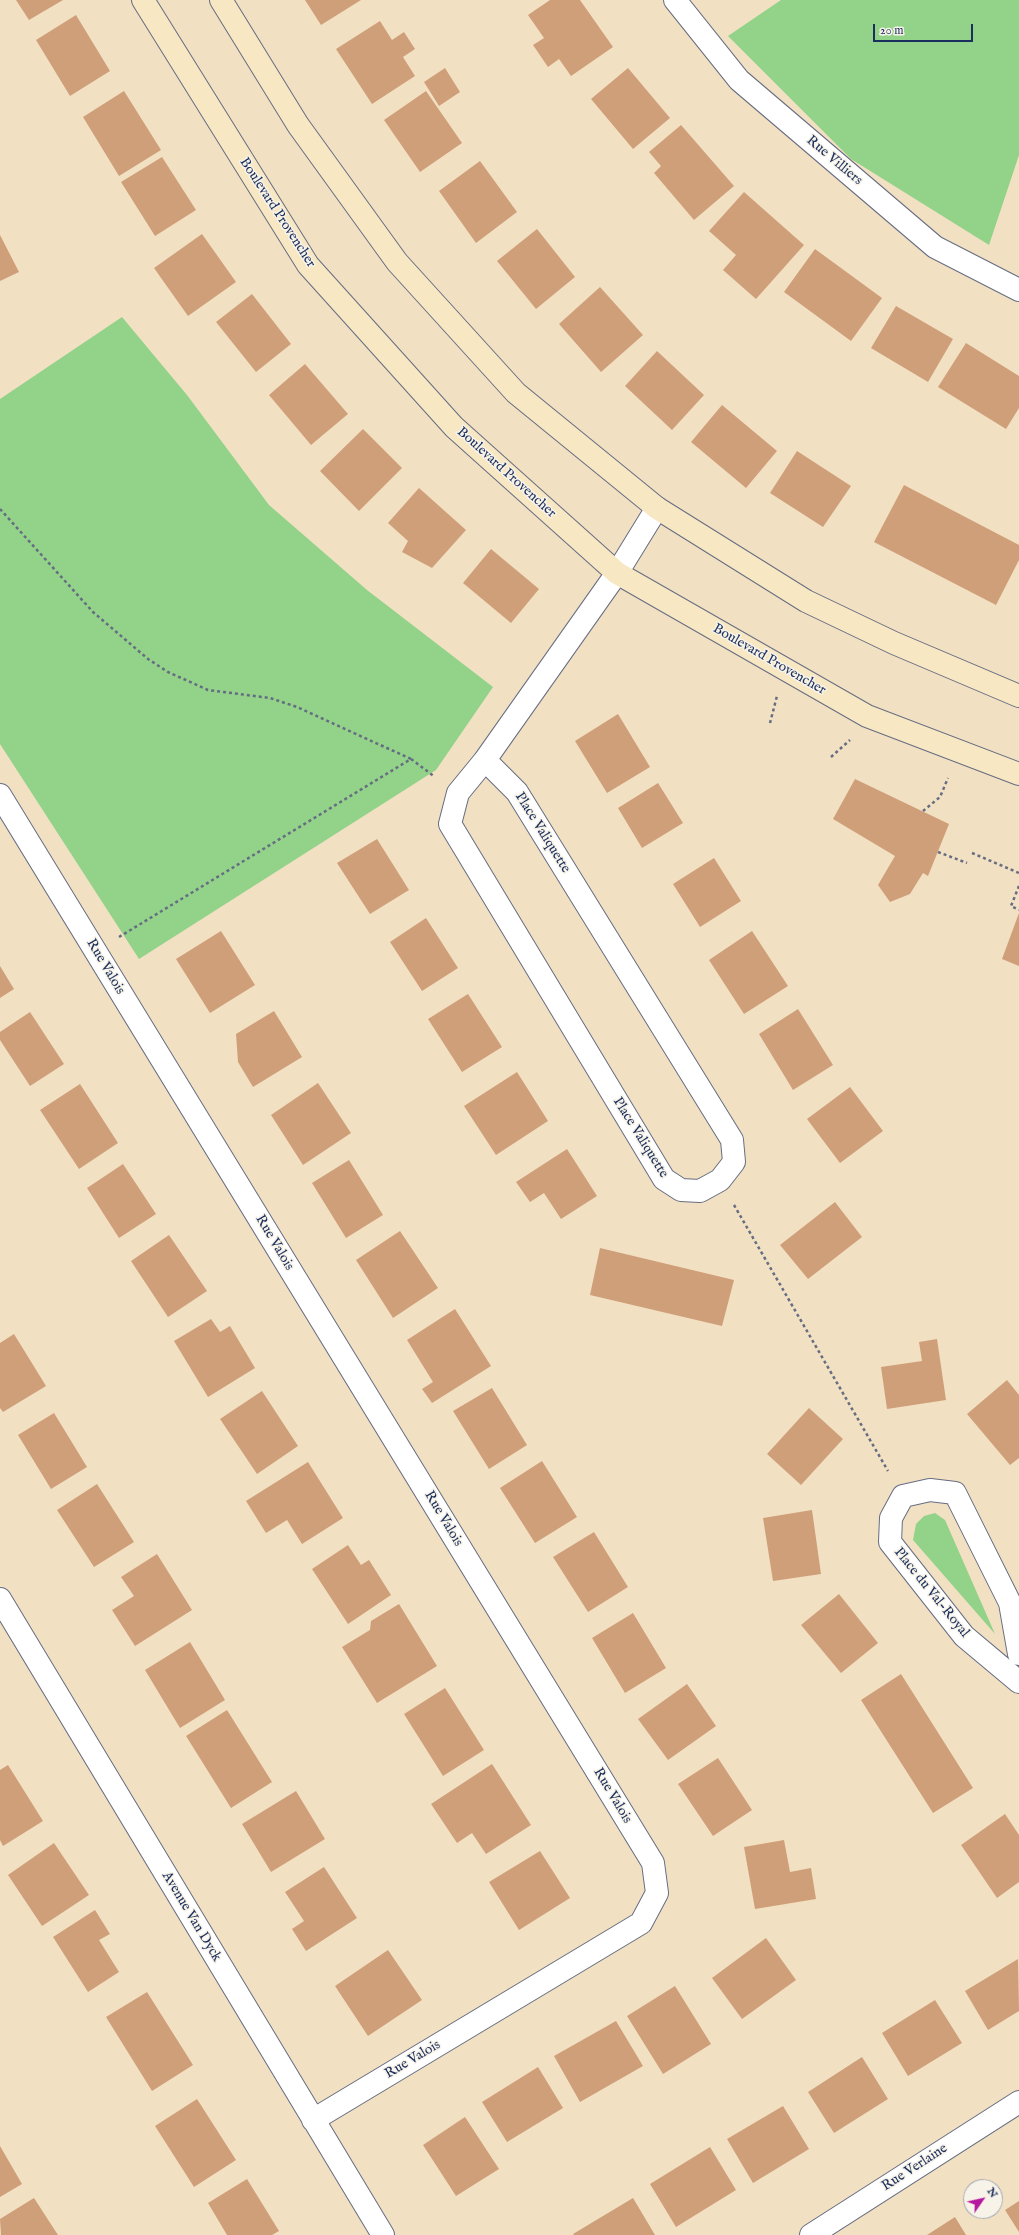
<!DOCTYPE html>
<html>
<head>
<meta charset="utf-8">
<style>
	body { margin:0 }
	#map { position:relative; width:1019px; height:2235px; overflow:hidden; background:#f2e0c3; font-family:"IM FELL English",serif }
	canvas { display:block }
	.north { position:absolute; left:963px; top:2179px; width:40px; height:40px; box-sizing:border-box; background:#f7f3e8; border:1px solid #9fa5b1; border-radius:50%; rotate:56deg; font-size:11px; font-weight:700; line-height:16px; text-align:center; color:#1b2f5e }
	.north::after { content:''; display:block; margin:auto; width:14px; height:18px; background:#b5179e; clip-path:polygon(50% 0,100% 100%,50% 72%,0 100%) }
	.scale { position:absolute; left:873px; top:24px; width:100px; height:18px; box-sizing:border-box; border:2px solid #1b2f5e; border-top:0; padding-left:5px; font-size:12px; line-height:14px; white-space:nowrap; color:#1b2f5e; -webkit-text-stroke:3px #f7f3e8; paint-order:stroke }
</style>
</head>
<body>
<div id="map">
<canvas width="1019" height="2235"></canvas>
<div class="north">N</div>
<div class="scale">20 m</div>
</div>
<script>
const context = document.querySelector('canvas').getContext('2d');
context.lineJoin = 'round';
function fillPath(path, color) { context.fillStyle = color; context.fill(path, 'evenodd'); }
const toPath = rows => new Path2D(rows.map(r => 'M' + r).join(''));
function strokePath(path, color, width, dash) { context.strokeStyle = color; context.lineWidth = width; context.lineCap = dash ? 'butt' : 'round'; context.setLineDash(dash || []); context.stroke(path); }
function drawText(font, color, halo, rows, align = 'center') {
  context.font = font + ' "IM FELL English",serif'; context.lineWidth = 3; context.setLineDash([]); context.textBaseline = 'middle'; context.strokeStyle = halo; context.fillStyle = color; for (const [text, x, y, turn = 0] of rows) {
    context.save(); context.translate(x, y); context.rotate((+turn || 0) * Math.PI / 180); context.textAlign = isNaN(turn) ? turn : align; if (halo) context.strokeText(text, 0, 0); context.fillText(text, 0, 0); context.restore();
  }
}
const green = toPath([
	[781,0,1019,0,1019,155,989,245,851,159,728,36],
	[122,317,187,395,269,505,367,590,493,687,436,770,139,959,0,744,0,399],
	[935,1513,945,1520,995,1634,913,1540,916,1524,924,1516]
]);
const building = toPath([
	[16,0,63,0,29,20],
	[305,0,361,0,321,25],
	[550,0,580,0,613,47,571,76,559,59,548,67,533,45,544,38,528,15],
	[76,15,110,71,70,96,36,40],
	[380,21,392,40,404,32,415,49,403,57,415,76,372,104,336,49],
	[445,68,460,92,439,106,424,82],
	[628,68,670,118,633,149,591,99],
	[124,91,161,150,119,176,83,117],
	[426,91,462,143,420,172,384,120],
	[681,125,734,186,694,220,654,173,661,166,649,152],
	[162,157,196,210,155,236,121,182],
	[480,161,517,212,476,243,439,191],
	[744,192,804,245,756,299,723,270,736,255,709,231],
	[537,229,575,277,536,309,497,261],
	[202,234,236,282,188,316,154,268],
	[0,235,19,272,0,281],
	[815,249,882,298,851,341,784,292],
	[600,287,643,335,601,372,559,324],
	[252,294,291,344,256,372,216,322],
	[896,306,953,339,928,382,871,348],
	[966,343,1019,376,1019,408,1006,429,938,387],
	[657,351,704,395,672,430,625,386],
	[305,364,348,414,311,445,269,395],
	[722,405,777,451,746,488,691,442],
	[363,429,402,468,359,511,320,471],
	[797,451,851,486,823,527,770,493],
	[904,485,1019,545,1019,560,996,605,874,542],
	[419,488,466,530,432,568,402,552,408,541,388,523],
	[491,549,539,589,511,623,463,583],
	[618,714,650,767,607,793,575,741],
	[855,779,949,824,928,876,923,873,910,894,890,902,878,885,895,856,833,819],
	[658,783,683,823,642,848,618,808],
	[377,839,409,890,370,914,337,863],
	[714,858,741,901,700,927,673,884],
	[1019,913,1019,966,1002,959],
	[426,918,458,968,422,991,390,942],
	[221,931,255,985,210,1013,176,959],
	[752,931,788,986,744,1014,709,960],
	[0,966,14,989,0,998],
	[468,994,502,1047,462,1072,428,1019],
	[798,1009,833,1065,793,1090,759,1034],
	[274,1011,302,1057,253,1087,238,1062,236,1034],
	[30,1012,64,1064,30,1086,0,1040,0,1032],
	[517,1072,548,1121,496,1155,464,1106],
	[318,1083,351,1133,303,1165,271,1115],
	[80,1084,118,1143,79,1169,40,1110],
	[850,1087,883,1131,840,1163,807,1119],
	[567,1149,597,1196,561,1219,544,1193,530,1202,516,1182],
	[349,1160,383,1215,346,1238,312,1183],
	[123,1164,156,1214,119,1238,87,1188],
	[835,1202,862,1237,808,1279,780,1245],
	[400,1231,438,1288,393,1318,356,1260],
	[169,1235,207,1291,168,1317,131,1261],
	[600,1248,734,1280,722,1326,590,1295],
	[455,1309,491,1366,432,1403,422,1389,433,1382,407,1340],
	[211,1319,220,1332,230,1326,255,1368,208,1397,174,1341],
	[14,1334,46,1386,3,1412,0,1408,0,1343],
	[937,1339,946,1400,887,1409,881,1367,922,1361,919,1342],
	[1007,1380,1019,1395,1019,1458,1010,1465,967,1414],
	[492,1388,527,1445,489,1469,453,1411],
	[262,1391,298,1446,257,1474,220,1419],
	[809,1408,843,1439,801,1485,767,1454],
	[54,1413,87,1467,51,1489,18,1435],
	[542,1461,577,1517,535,1543,500,1488],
	[308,1462,343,1518,302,1544,287,1520,266,1533,246,1501],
	[97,1484,134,1542,94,1567,57,1510],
	[812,1510,821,1574,773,1581,763,1518],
	[594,1532,628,1587,588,1612,553,1557],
	[348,1545,361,1565,369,1560,391,1595,348,1624,312,1569],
	[157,1554,192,1610,135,1646,112,1610,134,1596,121,1577],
	[839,1594,878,1643,841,1673,801,1625],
	[399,1604,437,1666,377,1703,342,1647,370,1630,371,1621],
	[633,1613,666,1668,625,1693,592,1638],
	[190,1642,225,1700,180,1728,145,1670],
	[901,1674,973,1788,933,1813,861,1700],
	[687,1684,716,1726,668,1760,638,1719],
	[445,1688,484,1750,443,1776,404,1714],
	[227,1710,272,1782,231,1808,186,1736],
	[718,1758,752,1810,713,1836,678,1784],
	[492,1764,531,1825,486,1854,472,1833,457,1843,431,1804],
	[8,1765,43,1821,3,1846,0,1840,0,1770],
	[296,1791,325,1839,271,1872,242,1824],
	[1005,1814,1019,1835,1019,1882,997,1898,961,1845],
	[784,1840,790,1872,811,1868,816,1899,755,1909,744,1847],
	[54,1843,89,1895,42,1926,8,1875],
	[540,1851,570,1898,519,1930,489,1882],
	[324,1867,357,1918,306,1951,292,1929,304,1921,285,1892],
	[95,1910,110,1934,99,1940,119,1972,88,1992,53,1937],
	[766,1938,796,1980,742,2019,712,1978],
	[388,1950,422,2000,368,2036,335,1986],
	[1018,1959,1019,2011,988,2030,965,1991],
	[675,1986,711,2044,663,2074,627,2016],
	[147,1992,193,2065,152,2091,106,2017],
	[935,2000,962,2043,908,2076,882,2033],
	[616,2021,643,2066,580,2102,554,2056],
	[862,2057,888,2099,834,2133,808,2092],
	[538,2067,563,2108,507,2142,482,2102],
	[197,2099,236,2160,194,2187,155,2126],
	[783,2106,809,2149,753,2183,727,2139],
	[465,2117,499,2169,456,2196,423,2145],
	[0,2146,22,2184,0,2197],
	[710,2147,736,2190,676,2227,650,2184],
	[247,2179,279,2231,272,2235,227,2235,208,2203],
	[34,2198,58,2235,1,2235,0,2219],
	[633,2198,655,2235,574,2235,573,2234],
	[1019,2201,1019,2232,1005,2210],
	[955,2217,966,2235,927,2235]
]);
const path = toPath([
	[0,509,93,612,148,659,168,672,208,690,270,698,297,707,411,759],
	[770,723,777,696],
	[831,757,850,740],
	[923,811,940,797,948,778],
	[938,852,967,863],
	[972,853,1019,873],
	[1019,886,1011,906,1019,910],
	[119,937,411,759,435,777],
	[734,1205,888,1471]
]);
const street = toPath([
	[675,0,739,80,935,247,1019,290],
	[485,760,517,792,732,1140,734,1162,720,1180,700,1191,681,1190,664,1179,450,824,458,793,485,760,617,573,657,508],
	[0,795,653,1863,657,1893,641,1923,313,2120],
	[0,1599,383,2235],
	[1019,1654,1010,1603,955,1493,930,1490,903,1496,891,1518,890,1542,964,1636,1019,1682],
	[811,2235,1019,2102]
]);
const secondary = toPath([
	[143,0,308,265,454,427,617,573,867,716,1019,774],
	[221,0,298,125,397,262,516,393,657,508,806,601,894,643,1019,696]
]);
const streetNames = [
	["Rue Villiers",834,161,40],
	["Boulevard Provencher",277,213,57],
	["Boulevard Provencher",506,473,42],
	["Boulevard Provencher",769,660,30],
	["Place Valiquette",542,833,58],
	["Rue Valois",105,967,59],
	["Place Valiquette",640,1138,58],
	["Rue Valois",274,1243,59],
	["Rue Valois",443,1519,59],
	["Place du Val-Royal",931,1593,51],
	["Rue Valois",612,1796,59],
	["Avenue Van Dyck",191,1917,59],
	["Rue Valois",413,2060,-31],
	["Rue Verlaine",915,2168,-33]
];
fillPath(green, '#92d289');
fillPath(building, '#cf9f79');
strokePath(street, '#666d81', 24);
strokePath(secondary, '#666d81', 24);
strokePath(path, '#666d81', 2.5, [3, 3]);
strokePath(street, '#fff', 22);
strokePath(secondary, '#f8e7c3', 22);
drawText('14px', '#1b2f5e', '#f7f3e8', streetNames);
</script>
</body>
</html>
